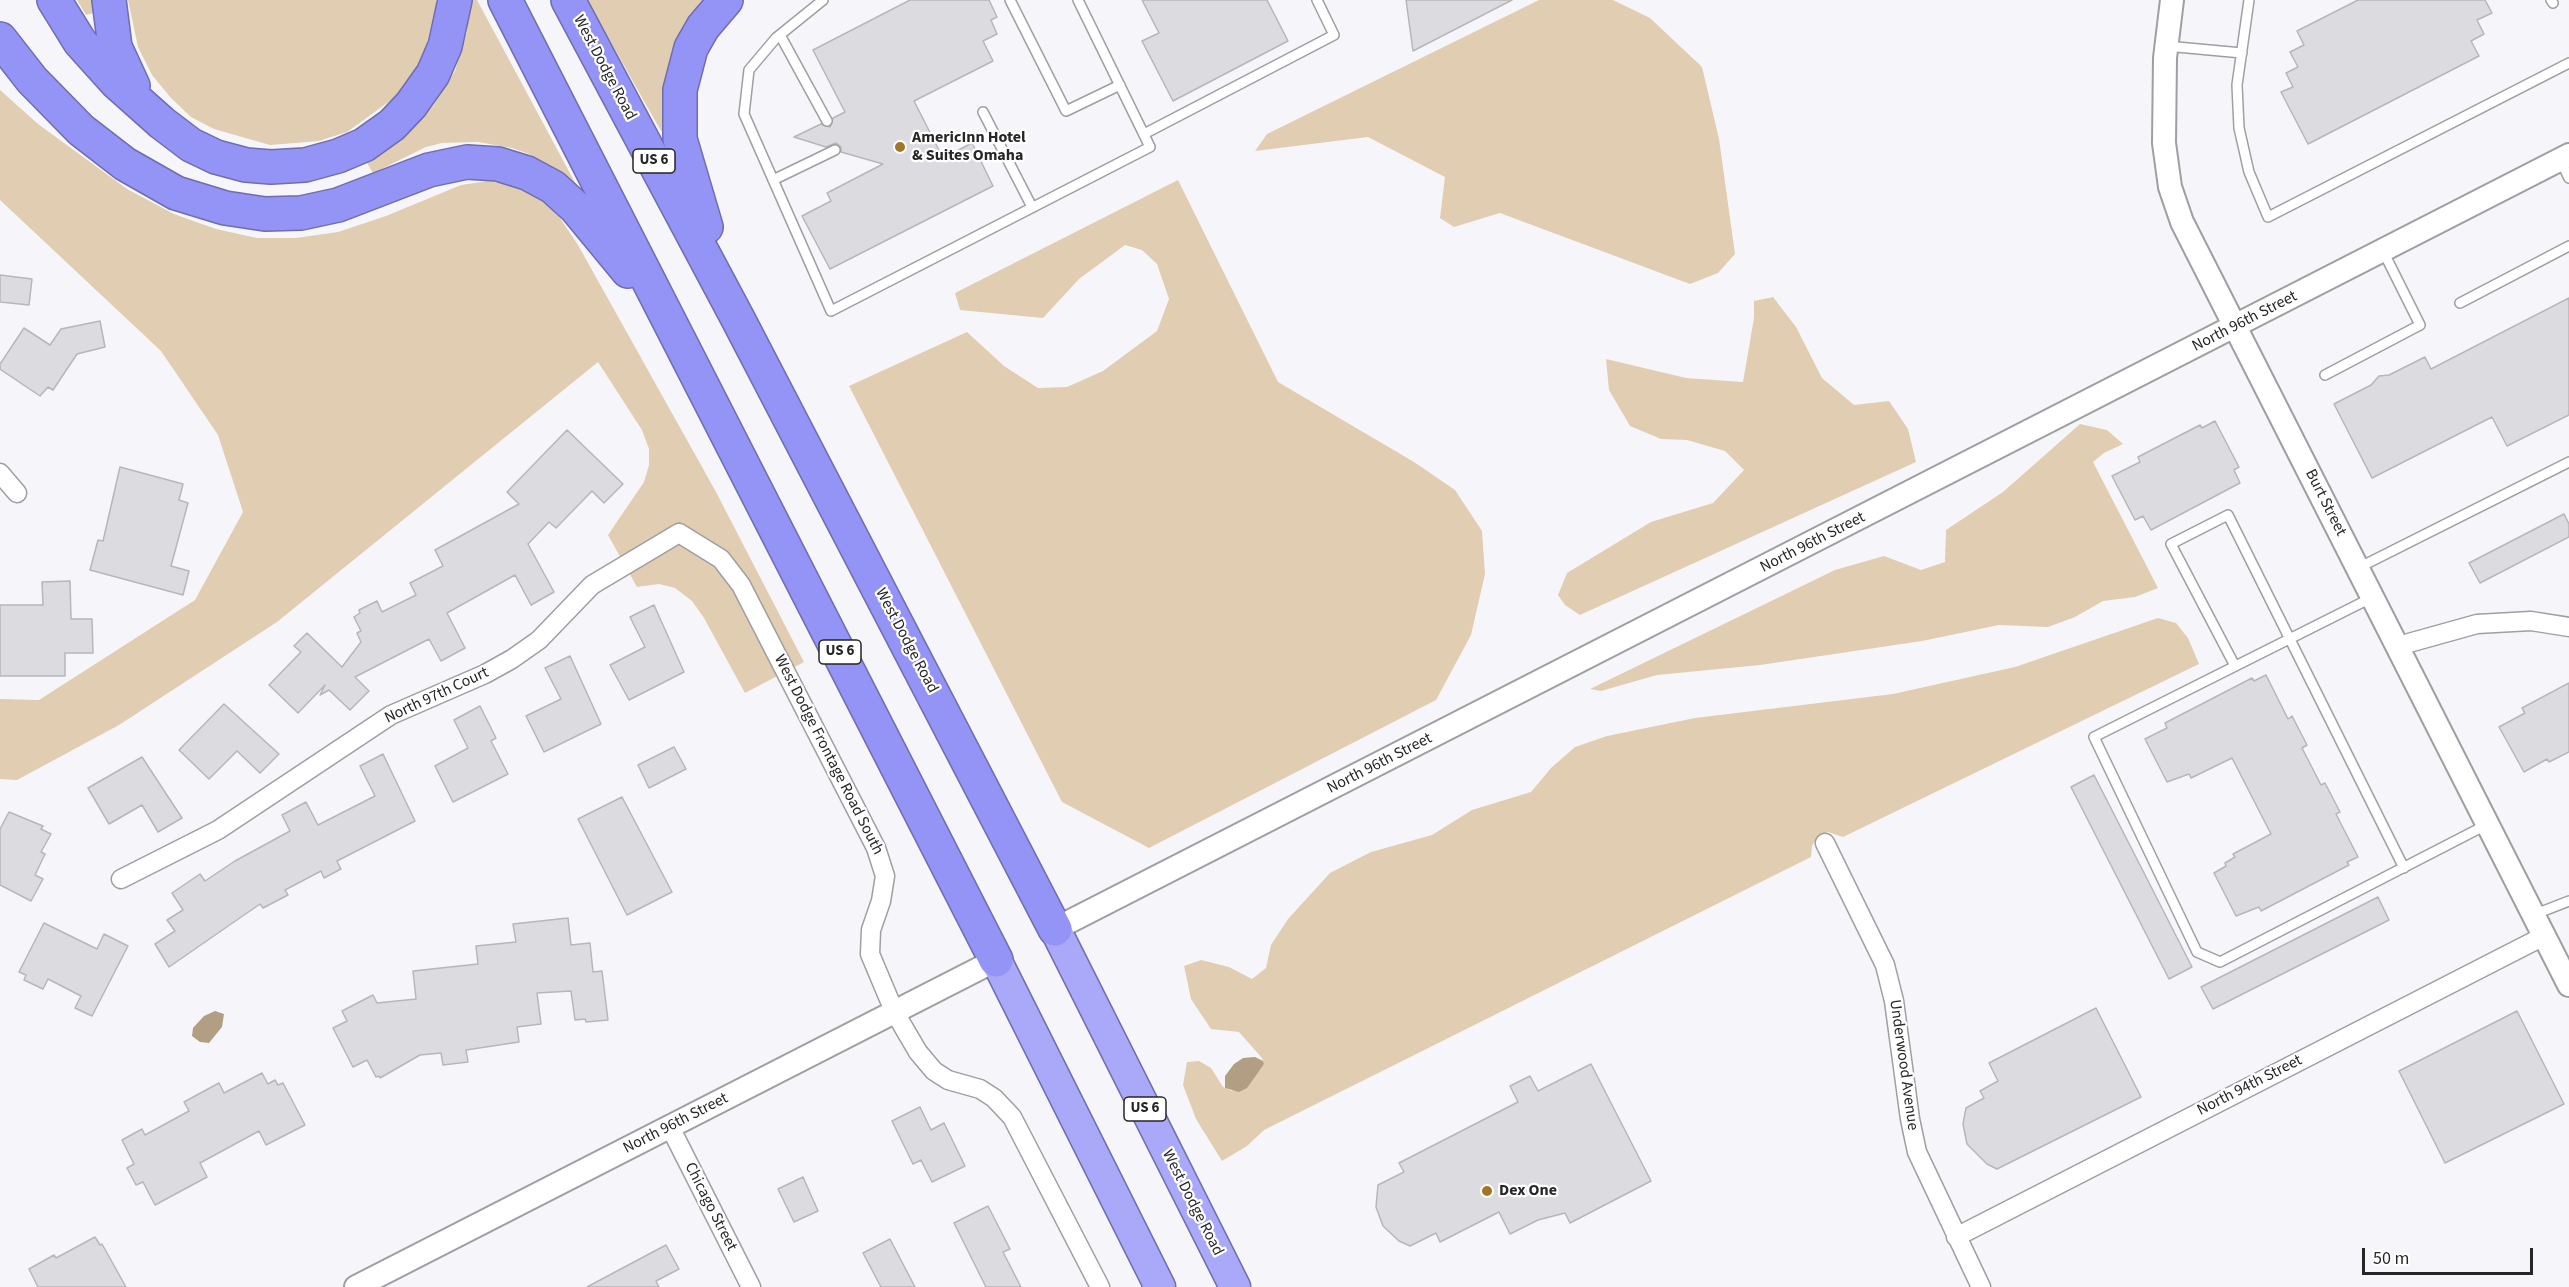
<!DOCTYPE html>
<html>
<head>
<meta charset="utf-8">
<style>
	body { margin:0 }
	#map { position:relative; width:2569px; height:1287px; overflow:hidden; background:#f6f6fa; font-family:"Source Sans 3",sans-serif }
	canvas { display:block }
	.scale { position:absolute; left:2362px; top:1248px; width:171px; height:27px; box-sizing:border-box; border:3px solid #262627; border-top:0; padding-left:8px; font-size:18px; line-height:21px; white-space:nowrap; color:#262627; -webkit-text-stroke:4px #fff; paint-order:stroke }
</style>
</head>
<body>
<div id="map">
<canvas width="2569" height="1287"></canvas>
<div class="scale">50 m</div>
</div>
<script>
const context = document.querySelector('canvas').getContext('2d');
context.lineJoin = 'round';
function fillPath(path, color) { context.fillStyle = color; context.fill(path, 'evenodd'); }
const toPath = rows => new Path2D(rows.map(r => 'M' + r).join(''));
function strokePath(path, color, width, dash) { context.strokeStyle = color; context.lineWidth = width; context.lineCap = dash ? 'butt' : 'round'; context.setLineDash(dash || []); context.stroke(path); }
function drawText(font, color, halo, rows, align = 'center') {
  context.font = font + ' "Source Sans 3",sans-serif'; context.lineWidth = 4.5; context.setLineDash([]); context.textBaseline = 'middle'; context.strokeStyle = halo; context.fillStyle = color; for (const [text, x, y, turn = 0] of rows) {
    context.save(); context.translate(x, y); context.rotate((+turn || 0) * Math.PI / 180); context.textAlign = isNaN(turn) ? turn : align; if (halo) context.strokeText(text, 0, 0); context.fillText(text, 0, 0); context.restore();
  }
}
const green = toPath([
	[77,0,93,0,94,13,86,15],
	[128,0,436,0,436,4,424,55,411,78,394,98,347,132,319,141,270,145,214,129,191,117,171,98,152,75,138,47],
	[469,0,477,0,579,190,563,175,529,154,512,148,478,142,442,143,426,147,373,173,366,161,384,151,415,126,433,106,455,71,467,32],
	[587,0,706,0,664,129,661,131],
	[1539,0,1613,0,1650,18,1702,67,1719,139,1735,254,1718,273,1690,284,1500,213,1454,227,1440,218,1445,177,1368,137,1255,151,1267,134],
	[0,90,38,124,127,189,174,214,216,229,257,238,296,238,338,232,386,216,461,185,488,181,515,186,540,198,560,218,578,245,716,492,804,662,745,693,704,618,692,601,675,588,659,584,637,587,608,535,644,482,649,465,649,449,642,430,598,362,277,622,119,725,17,780,0,779,0,699,39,700,195,600,243,512,218,435,161,351,0,200],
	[1178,180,1278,382,1414,462,1455,490,1482,531,1485,574,1471,635,1436,700,1149,848,1062,802,849,386,967,332,1004,366,1038,388,1067,387,1103,371,1157,331,1169,299,1157,264,1142,250,1125,245,1079,279,1043,318,960,310,955,293],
	[1773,297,1796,327,1822,378,1854,405,1889,401,1908,429,1916,462,1580,615,1565,605,1558,595,1567,573,1651,522,1713,503,1744,470,1725,451,1687,440,1661,439,1630,426,1609,390,1606,359,1686,378,1743,382,1754,318,1754,301],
	[2080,424,2107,430,2123,444,2104,453,2093,462,2158,588,2135,597,2103,601,2075,617,2048,627,1999,625,1922,641,1760,665,1657,675,1601,691,1590,689,1835,570,1884,556,1921,570,1945,562,1946,530,2003,492],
	[2158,618,2176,623,2188,638,2199,664,1843,837,1828,832,1817,837,1812,846,1811,857,1264,1130,1247,1146,1222,1161,1196,1119,1183,1085,1187,1062,1199,1061,1211,1068,1223,1087,1232,1091,1264,1064,1262,1058,1239,1032,1211,1029,1191,999,1184,966,1201,960,1229,967,1252,979,1266,968,1271,945,1288,919,1330,873,1371,852,1432,835,1472,810,1531,792,1551,768,1575,747,1607,736,1695,718,1893,694,2015,667]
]);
const water = toPath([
	[215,1011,224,1014,222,1027,209,1043,200,1042,192,1036,193,1028,204,1016],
	[1255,1057,1263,1061,1264,1064,1247,1088,1239,1092,1225,1088,1225,1076,1234,1064,1243,1058]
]);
const building = toPath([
	[910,0,989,0,997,17,991,20,997,34,983,41,993,61,914,101,943,158,972,143,993,186,830,269,802,216,831,201,827,193,883,164,841,152,841,147,836,143,826,147,794,137,821,124,830,127,833,118,845,112,813,50,910,0],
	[1142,0,1267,0,1288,41,1173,101,1142,41,1159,33,1142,0],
	[1406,0,1512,0,1413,51,1406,0],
	[2358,0,2485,0,2492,13,2477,20,2484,34,2471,41,2479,56,2308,144,2281,92,2293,87,2286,73,2298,67,2290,52,2304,45,2297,31,2358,0],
	[0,275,32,279,29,305,0,302,0,275],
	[2569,298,2569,415,2507,446,2492,417,2372,478,2334,404,2371,385,2379,376,2389,375,2425,357,2431,369,2569,298],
	[100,321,105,347,77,354,53,390,48,387,40,396,0,369,0,364,24,328,50,345,61,329,100,321],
	[2215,421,2239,467,2234,470,2240,483,2151,530,2143,516,2135,520,2112,476,2140,462,2138,457,2200,425,2202,428,2215,421],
	[567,430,623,484,604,503,592,491,556,528,549,522,528,544,554,592,531,605,515,575,447,613,465,648,441,661,429,639,355,677,369,691,350,710,329,690,320,695,325,685,298,713,269,685,301,652,294,646,307,633,342,667,361,642,357,633,361,631,354,617,360,613,359,610,377,601,382,612,416,595,410,583,443,566,435,550,519,504,507,492,567,430],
	[120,467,183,484,179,500,188,503,171,566,189,571,183,595,90,570,98,540,103,541,120,467],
	[2564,514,2569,524,2569,537,2480,583,2469,563,2564,514],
	[70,581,71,619,92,619,93,653,65,653,65,676,0,676,0,605,43,605,42,582,70,581],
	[654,605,684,672,629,700,610,665,645,647,630,617,654,605],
	[570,656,601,724,544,752,526,716,561,699,545,668,570,656],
	[2266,675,2288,719,2292,716,2307,745,2302,748,2321,785,2325,783,2340,812,2336,814,2358,857,2347,862,2349,865,2261,911,2259,907,2236,916,2214,873,2226,866,2225,863,2235,857,2233,854,2271,834,2232,758,2191,778,2189,774,2167,782,2145,739,2167,728,2165,723,2252,678,2254,681,2266,675],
	[2569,683,2569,752,2549,762,2547,759,2524,772,2499,727,2525,713,2522,708,2569,683],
	[224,704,279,754,260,773,237,751,209,779,179,750,224,704],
	[480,706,496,738,491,741,508,774,453,802,435,766,468,748,454,720,480,706],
	[674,747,686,769,649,788,638,765,674,747],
	[383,754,415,821,337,861,341,869,324,878,321,871,285,890,288,895,263,908,260,904,169,967,155,944,175,931,167,920,183,910,172,893,200,874,205,881,235,861,290,831,282,815,306,802,318,825,375,796,360,766,383,754],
	[142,757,182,818,158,832,142,805,109,824,88,788,142,757],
	[2094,775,2192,967,2169,979,2071,787,2094,775],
	[622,797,672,892,627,915,578,819,622,797],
	[9,812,43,826,41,829,51,834,41,852,45,854,35,875,43,879,31,901,0,885,0,829,9,812],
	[2378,897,2389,920,2213,1009,2201,987,2378,897],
	[568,918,571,945,590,943,593,972,602,971,608,1020,586,1022,585,1019,575,1020,571,991,537,993,541,1024,517,1027,519,1042,466,1050,468,1062,443,1065,441,1053,420,1055,380,1078,379,1076,376,1077,367,1060,353,1067,333,1028,347,1021,342,1011,373,995,377,1003,416,999,413,971,478,964,476,946,516,942,513,924,568,918],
	[44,923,97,949,104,934,128,946,92,1016,75,1008,81,996,48,979,43,989,24,980,26,975,19,972,44,923],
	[2096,1008,2141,1097,1997,1169,1987,1164,1967,1144,1963,1124,1966,1108,1984,1098,1980,1091,1998,1081,1989,1063,2096,1008],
	[2517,1011,2564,1104,2445,1163,2399,1071,2517,1011],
	[1591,1064,1651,1181,1570,1223,1565,1213,1538,1220,1510,1234,1499,1212,1440,1242,1436,1233,1410,1246,1399,1241,1383,1226,1376,1207,1378,1185,1404,1172,1399,1163,1518,1102,1510,1086,1530,1076,1538,1091,1591,1064],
	[262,1073,268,1084,275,1080,278,1085,283,1083,305,1125,266,1145,259,1131,200,1163,207,1177,155,1205,143,1182,136,1185,127,1168,134,1164,122,1140,142,1129,145,1135,189,1111,184,1102,219,1083,224,1093,262,1073],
	[920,1107,931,1130,944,1123,965,1166,932,1182,921,1160,913,1164,892,1121,920,1107],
	[803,1177,818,1211,794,1222,778,1189,803,1177],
	[988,1206,1010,1249,1003,1252,1021,1287,986,1287,954,1223,988,1206],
	[95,1237,100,1245,102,1244,126,1287,38,1287,29,1269,54,1255,56,1258,95,1237],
	[890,1239,915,1287,881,1287,863,1253,890,1239],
	[666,1245,679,1269,656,1281,659,1287,587,1287,666,1245]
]);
const service = toPath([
	[823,0,776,38,749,70,744,114,831,311,1150,147,1078,0],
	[1010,0,1066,111,1120,85],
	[2249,0,2237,85,2239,128,2249,172,2268,217,2569,63],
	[2551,0,2553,3],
	[780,35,827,121],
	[2166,46,2242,53],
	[983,112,1032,207],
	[1144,134,1334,35,1317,0],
	[2560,160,2569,178],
	[773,180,835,150],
	[2460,303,2569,246],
	[2325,375,2420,325,2383,251],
	[2358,568,2569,462],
	[2373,597,2094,737,2197,952,2220,962,2488,824],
	[2235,666,2171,544,2228,515,2404,868],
	[2533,915,2569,901]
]);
const minor = toPath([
	[0,473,17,493],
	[2398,646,2477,624,2531,621,2569,627],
	[1825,843,1885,965,1894,1001,1910,1119,1917,1152,1981,1287],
	[121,879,218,830,391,715,485,674,512,659,539,640,592,585,679,533,721,559,741,585,876,848,885,876,881,901,871,930,870,954,894,1011,918,1052,934,1071,948,1080,980,1089,994,1098,1012,1117,1100,1287],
	[670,1127,751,1287],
	[1956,1237,2544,936]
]);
const tertiary = toPath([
	[2172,0,2165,58,2164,143,2170,187,2182,222,2569,985],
	[1055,929,2569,155],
	[356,1287,996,960]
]);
const trunk = toPath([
	[1055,929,1235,1287],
	[996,960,1160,1287]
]);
const motorway = toPath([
	[54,0,80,42,116,82,162,123,191,145,216,157,246,165,271,167,305,165,338,156,364,145,392,125,411,105,433,74,445,46,455,0],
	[109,0,115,47,133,86],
	[505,0,996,960],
	[568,0,738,319,1055,929],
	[0,39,32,80,81,130,125,164,176,193,225,208,265,214,301,213,338,205,429,170,467,162,498,164,527,173,553,187,576,208,628,271],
	[706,227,680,139,680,90,691,48,703,27,726,0]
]);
const markers = [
	[900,147,6,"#a37527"],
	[1487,1191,6,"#a37527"]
];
const shields = [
	[654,161,42],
	[840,652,42],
	[1145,1109,42]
];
const shieldNames = [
	["US 6",654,161],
	["US 6",840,652],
	["US 6",1145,1109]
];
const streetNames = [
	["West Dodge Road",604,68,62],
	["North 96th Street",2245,322,-27],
	["Burt Street",2325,503,63],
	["North 96th Street",1813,543,-27],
	["West Dodge Road",906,641,62],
	["North 97th Court",437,696,-25],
	["West Dodge Frontage Road South",828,755,63],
	["North 96th Street",1380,764,-27],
	["Underwood Avenue",1903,1065,82],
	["North 94th Street",2250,1086,-27],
	["North 96th Street",676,1124,-27],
	["West Dodge Road",1192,1203,63],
	["Chicago Street",710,1207,63]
];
const poiNames = [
	["AmericInn Hotel",912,138],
	["& Suites Omaha",912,156],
	["Dex One",1499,1191]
];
fillPath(green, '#e1cdb1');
fillPath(water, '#b29f83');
fillPath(building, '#dcdce0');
strokePath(building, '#b7b7ba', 1.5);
strokePath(service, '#9f9fa2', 12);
strokePath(minor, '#9f9fa2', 21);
strokePath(tertiary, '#9f9fa2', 26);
strokePath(trunk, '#6e6dae', 33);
strokePath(motorway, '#6e6dae', 36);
strokePath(service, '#fff', 9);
strokePath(minor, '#fff', 18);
strokePath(tertiary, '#fff', 22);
strokePath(trunk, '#aaa8f8', 30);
strokePath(motorway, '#9493f6', 33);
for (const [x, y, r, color] of markers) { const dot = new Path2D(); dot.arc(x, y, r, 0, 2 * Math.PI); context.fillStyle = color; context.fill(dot); strokePath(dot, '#fff', 2); }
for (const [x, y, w] of shields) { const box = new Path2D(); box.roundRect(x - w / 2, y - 12, w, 24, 4.5); context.fillStyle = '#fff'; context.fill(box); strokePath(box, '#262627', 1.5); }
drawText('bold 15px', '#262627', null, shieldNames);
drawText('16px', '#262627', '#fff', streetNames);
drawText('bold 16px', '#262627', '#fff', poiNames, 'left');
</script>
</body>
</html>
